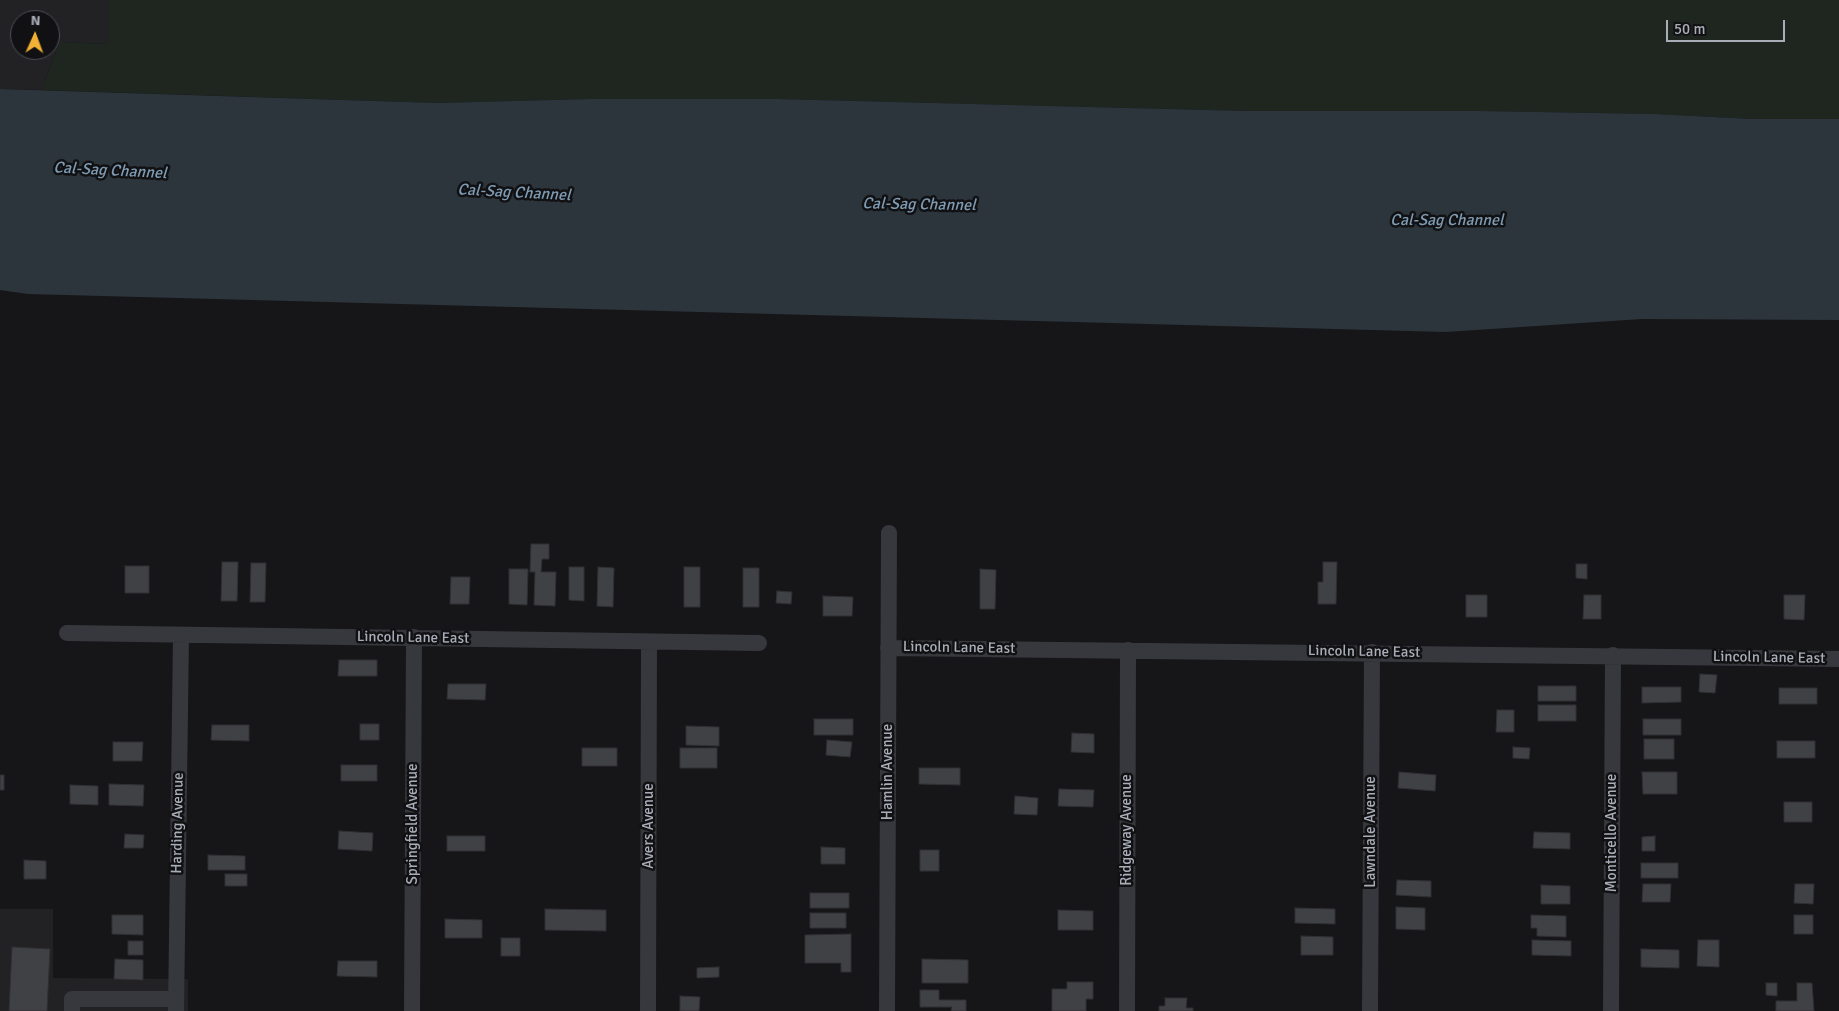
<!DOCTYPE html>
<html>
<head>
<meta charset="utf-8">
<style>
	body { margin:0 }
	#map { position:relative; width:1839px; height:1011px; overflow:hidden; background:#161618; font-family:Signika,sans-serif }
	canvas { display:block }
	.north { position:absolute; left:10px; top:10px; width:50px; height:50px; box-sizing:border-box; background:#111113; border:1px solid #4d4f55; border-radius:50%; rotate:2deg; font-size:14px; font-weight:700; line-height:20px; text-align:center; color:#a8adb8 }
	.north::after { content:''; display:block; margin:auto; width:18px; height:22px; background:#f2b134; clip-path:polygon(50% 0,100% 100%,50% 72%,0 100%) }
	.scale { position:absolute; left:1666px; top:20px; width:119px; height:22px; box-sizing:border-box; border:2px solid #a8adb8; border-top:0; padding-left:6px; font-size:15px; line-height:18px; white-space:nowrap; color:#a8adb8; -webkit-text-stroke:4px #111113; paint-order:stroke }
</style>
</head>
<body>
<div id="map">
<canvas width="1839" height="1011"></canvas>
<div class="north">N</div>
<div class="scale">50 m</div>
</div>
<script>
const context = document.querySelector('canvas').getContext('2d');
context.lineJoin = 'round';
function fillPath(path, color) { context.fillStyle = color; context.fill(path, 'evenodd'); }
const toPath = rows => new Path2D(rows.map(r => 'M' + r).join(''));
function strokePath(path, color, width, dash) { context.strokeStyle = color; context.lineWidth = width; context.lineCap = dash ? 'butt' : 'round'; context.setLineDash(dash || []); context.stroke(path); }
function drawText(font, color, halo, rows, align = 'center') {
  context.font = font + ' Signika,sans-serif'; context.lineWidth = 5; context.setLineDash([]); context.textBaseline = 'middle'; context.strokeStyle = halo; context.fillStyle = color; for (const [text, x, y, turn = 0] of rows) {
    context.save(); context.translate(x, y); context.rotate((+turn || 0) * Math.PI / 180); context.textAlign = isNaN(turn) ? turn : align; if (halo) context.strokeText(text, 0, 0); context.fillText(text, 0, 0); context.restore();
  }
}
const built = toPath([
	[0,0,109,0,109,44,60,42,41,90,0,89],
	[20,20,50,20,50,50,20,50],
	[0,909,53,909,53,978,188,979,188,1011,0,1011]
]);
const green = toPath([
	[109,0,1839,0,1839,119,1752,119,1655,114,1480,111,1247,111,778,99,589,99,438,103,41,90,60,42,109,44]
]);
const water = toPath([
	[0,89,438,103,589,99,778,99,1247,111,1480,111,1655,114,1752,119,1839,119,1839,320,1642,319,1446,332,28,294,0,290]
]);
const building = toPath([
	[531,544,549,544,549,559,542,559,541,572,556,572,555,606,534,605,535,572,530,572,531,544],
	[222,562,238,562,237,601,221,601,222,562],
	[1323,562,1337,562,1336,604,1318,604,1318,582,1323,582,1323,562],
	[251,563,266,563,265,602,250,602,251,563],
	[1576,564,1587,564,1587,579,1576,578,1576,564],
	[125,566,149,566,149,593,125,593,125,566],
	[569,567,584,567,584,601,569,600,569,567],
	[598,567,614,568,613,607,597,606,598,567],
	[684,567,700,567,700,607,684,607,684,567],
	[743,568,759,568,759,607,743,607,743,568],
	[509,569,528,569,527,605,509,604,509,569],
	[980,569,996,570,995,609,980,609,980,569],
	[451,577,470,577,469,604,450,604,451,577],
	[777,591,792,592,791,604,776,603,777,591],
	[1466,595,1487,595,1487,617,1466,617,1466,595],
	[1584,595,1601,595,1601,619,1583,619,1584,595],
	[1784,595,1805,595,1804,620,1784,619,1784,595],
	[823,596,853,597,852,616,823,616,823,596],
	[339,660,377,660,377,676,338,676,339,660],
	[1700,674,1717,675,1715,693,1699,692,1700,674],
	[448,684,486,684,485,700,447,699,448,684],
	[1538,686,1576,686,1576,701,1538,701,1538,686],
	[1642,687,1681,687,1681,702,1642,703,1642,687],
	[1779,688,1817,688,1817,704,1779,704,1779,688],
	[1538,705,1576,705,1576,721,1538,721,1538,705],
	[1497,710,1514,710,1514,732,1496,732,1497,710],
	[814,719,853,719,853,735,814,735,814,719],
	[1643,719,1681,719,1681,735,1643,735,1643,719],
	[360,724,379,724,379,740,360,740,360,724],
	[212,725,249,725,249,741,211,740,212,725],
	[686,726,719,727,719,746,686,745,686,726],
	[1072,733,1094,734,1094,753,1071,752,1072,733],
	[1644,739,1674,739,1674,759,1644,759,1644,739],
	[827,740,852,742,850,757,826,755,827,740],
	[1777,741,1815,741,1815,758,1777,758,1777,741],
	[113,742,143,742,142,761,113,761,113,742],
	[1513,747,1530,748,1529,759,1513,758,1513,747],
	[582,748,617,748,617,766,582,766,582,748],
	[680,748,717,748,717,768,680,768,680,748],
	[341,765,377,765,377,781,341,781,341,765],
	[919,768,960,768,960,785,919,784,919,768],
	[1399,772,1436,775,1435,791,1398,788,1399,772],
	[1642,772,1677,772,1677,794,1643,794,1642,772],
	[0,775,4,775,4,790,0,790,0,775],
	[109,784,144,785,143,806,109,805,109,784],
	[70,785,98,786,98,805,70,804,70,785],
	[1059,789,1094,790,1093,807,1058,806,1059,789],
	[1015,796,1038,798,1037,815,1014,814,1015,796],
	[1784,802,1812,802,1812,822,1784,822,1784,802],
	[339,831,373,833,372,851,338,849,339,831],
	[1534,832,1570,833,1570,849,1533,848,1534,832],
	[125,834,144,835,143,848,124,848,125,834],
	[447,836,485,836,485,851,447,851,447,836],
	[1655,836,1655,851,1642,851,1642,837,1655,836],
	[821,847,845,848,845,864,821,864,821,847],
	[920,850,939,850,939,871,920,871,920,850],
	[208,855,245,856,245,870,208,870,208,855],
	[24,860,46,861,46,879,24,879,24,860],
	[1641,863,1678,863,1678,878,1641,878,1641,863],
	[225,874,247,874,247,886,225,886,225,874],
	[1397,880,1431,881,1431,897,1396,895,1397,880],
	[1643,884,1671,884,1670,902,1642,902,1643,884],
	[1795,884,1814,884,1813,904,1794,903,1795,884],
	[1541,885,1570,886,1570,904,1541,904,1541,885],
	[810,893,849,893,849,908,810,908,810,893],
	[1396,907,1425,908,1425,930,1396,929,1396,907],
	[1295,908,1335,909,1335,924,1295,923,1295,908],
	[545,909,606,910,606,931,545,930,545,909],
	[1058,910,1093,911,1093,930,1058,930,1058,910],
	[810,913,846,913,846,928,810,928,810,913],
	[112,915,143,915,143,935,112,934,112,915],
	[1531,915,1566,916,1566,937,1537,936,1537,928,1531,928,1531,915],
	[1794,915,1813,915,1813,934,1794,934,1794,915],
	[445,919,482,920,482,938,445,938,445,919],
	[851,934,851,972,841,972,841,963,805,963,805,935,851,934],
	[1301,936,1333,937,1333,955,1301,955,1301,936],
	[501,938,520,938,520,956,501,956,501,938],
	[1532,940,1571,941,1571,956,1532,955,1532,940],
	[1698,940,1719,940,1719,967,1697,966,1698,940],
	[128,941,143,941,143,955,128,955,128,941],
	[12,947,50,949,47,1011,9,1011,12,947],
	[1641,949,1679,950,1679,968,1641,967,1641,949],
	[115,959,143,960,143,980,114,979,115,959],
	[922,959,968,960,968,983,922,983,922,959],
	[338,961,377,961,377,977,337,976,338,961],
	[719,967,719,977,697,978,697,968,719,967],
	[1067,982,1093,982,1093,999,1086,999,1086,1011,1052,1011,1052,989,1067,989,1067,982],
	[1766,983,1777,983,1777,996,1766,995,1766,983],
	[1797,983,1812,983,1814,1011,1776,1011,1776,1001,1797,1001,1797,983],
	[920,990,939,990,939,1000,966,1000,966,1011,951,1011,952,1007,920,1007,920,990],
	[680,996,700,997,699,1011,680,1011,680,996],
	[1165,998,1187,998,1186,1008,1193,1008,1193,1011,1159,1011,1159,1006,1165,1006,1165,998]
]);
const minor = toPath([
	[67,633,759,643],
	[888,648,1839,659],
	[72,1011,72,999,176,999],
	[176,1011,181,635],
	[412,1011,414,637],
	[648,1011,649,642],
	[887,1011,889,533],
	[1127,1011,1128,650],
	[1370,1011,1372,652],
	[1611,1011,1613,655]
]);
const streetNames = [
	["Lincoln Lane East",413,638,1],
	["Lincoln Lane East",959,648,1],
	["Lincoln Lane East",1364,652,1],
	["Lincoln Lane East",1769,658,1],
	["Hamlin Avenue",888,772,-90],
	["Harding Avenue",178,823,-89],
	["Springfield Avenue",413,824,-90],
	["Avers Avenue",649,826,-90],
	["Ridgeway Avenue",1127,830,-90],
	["Lawndale Avenue",1371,832,-90],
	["Monticello Avenue",1612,833,-90]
];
const waterNames = [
	["Cal-Sag Channel",110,171,3],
	["Cal-Sag Channel",514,193,3],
	["Cal-Sag Channel",919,205,1],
	["Cal-Sag Channel",1447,221]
];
fillPath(built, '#222225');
fillPath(green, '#1e261f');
fillPath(water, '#2c353c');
fillPath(building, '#404145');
strokePath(building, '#303034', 1);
strokePath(minor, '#37383d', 16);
drawText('15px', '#a8adb8', '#111113', streetNames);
drawText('italic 16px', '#7f9bb3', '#111113', waterNames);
</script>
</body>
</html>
